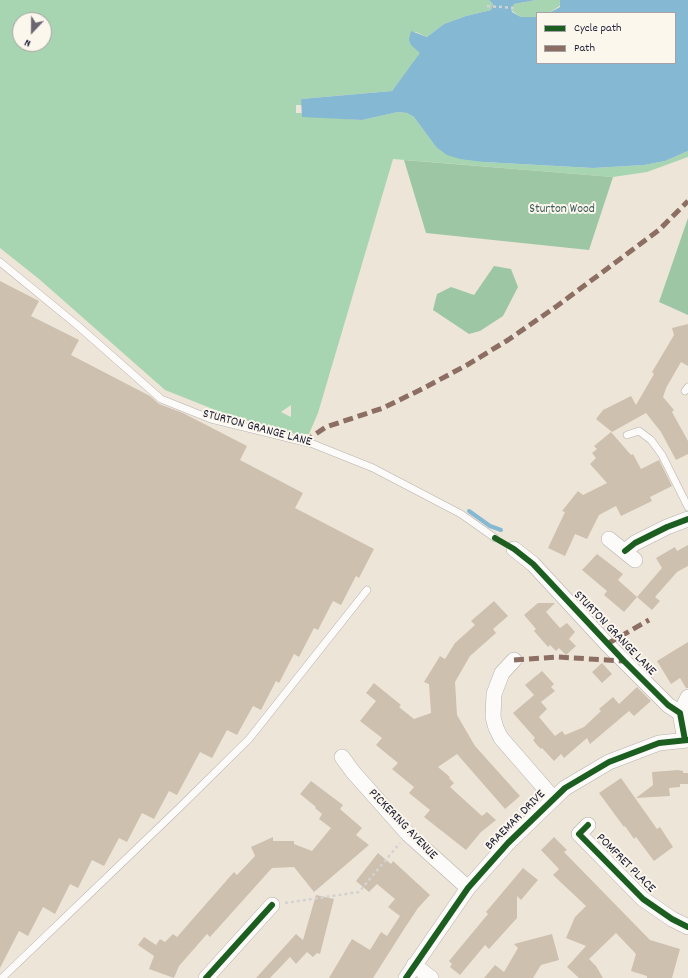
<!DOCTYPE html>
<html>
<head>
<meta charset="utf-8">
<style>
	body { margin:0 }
	#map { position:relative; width:688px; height:978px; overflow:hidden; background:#eee5d9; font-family:Dekko,sans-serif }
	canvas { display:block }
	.legend { position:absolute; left:536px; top:12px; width:140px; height:52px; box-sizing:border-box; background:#fbf7ec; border:1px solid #a4a2a5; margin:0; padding:5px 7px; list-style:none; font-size:12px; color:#22223b }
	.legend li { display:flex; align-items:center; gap:8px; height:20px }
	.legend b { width:20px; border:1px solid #a4a2a5 }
	.north { position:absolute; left:12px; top:12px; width:40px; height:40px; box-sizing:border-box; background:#fbf7ec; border:1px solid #a4a2a5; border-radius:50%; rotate:202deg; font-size:11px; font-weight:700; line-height:16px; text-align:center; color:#22223b }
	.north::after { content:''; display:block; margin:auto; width:14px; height:18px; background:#696672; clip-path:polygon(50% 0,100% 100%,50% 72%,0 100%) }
</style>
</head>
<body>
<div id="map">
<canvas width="688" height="978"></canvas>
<ul class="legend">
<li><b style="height:5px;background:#1b5e20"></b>Cycle path</li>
<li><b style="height:5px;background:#8d6e63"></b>Path</li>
</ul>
<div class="north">N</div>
</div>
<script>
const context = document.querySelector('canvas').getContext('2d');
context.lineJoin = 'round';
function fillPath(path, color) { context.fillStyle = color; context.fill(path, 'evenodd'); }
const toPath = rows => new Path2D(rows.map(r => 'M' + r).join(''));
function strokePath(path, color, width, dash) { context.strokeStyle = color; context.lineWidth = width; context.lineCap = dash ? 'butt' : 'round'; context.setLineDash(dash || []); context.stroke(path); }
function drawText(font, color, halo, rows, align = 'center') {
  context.font = font + ' Dekko,sans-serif'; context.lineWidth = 4; context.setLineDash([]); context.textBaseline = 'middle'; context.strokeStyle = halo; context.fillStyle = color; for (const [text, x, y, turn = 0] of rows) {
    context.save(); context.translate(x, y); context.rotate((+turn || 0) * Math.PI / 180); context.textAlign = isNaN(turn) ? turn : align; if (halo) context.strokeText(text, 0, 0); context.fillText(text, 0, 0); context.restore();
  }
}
const green = toPath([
	[0,0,489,0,493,4,491,10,466,16,444,24,427,37,416,32,411,32,421,53,392,91,301,99,302,105,296,105,296,113,302,113,302,116,362,120,398,112,407,113,414,117,436,147,484,162,593,168,644,165,665,161,688,151,688,157,647,172,613,177,393,159,318,413,309,434,295,434,228,415,165,390,39,279,0,248],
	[20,20,44,20,44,44,20,44],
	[291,405,291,417,281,412],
	[536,0,560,0,561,5,549,13,537,13,536,17,521,17,511,10,511,7,514,4]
]);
const forest = toPath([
	[404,160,613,177,589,250,426,233],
	[688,218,688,315,659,302],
	[494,266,511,269,518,287,503,316,480,331,469,334,433,310,437,294,451,287,474,295]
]);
const water = toPath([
	[489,0,536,0,514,4,511,9,512,12,521,17,537,17,537,63,675,63,675,13,549,13,560,7,560,0,688,0,688,151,665,161,644,165,593,168,484,162,460,159,447,155,436,147,414,117,407,113,398,112,362,120,302,117,301,99,392,91,420,53,411,45,409,40,411,31,427,37,444,24,466,16,491,10,493,4]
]);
const stream = toPath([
	[469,511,490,526,501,530]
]);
const building = toPath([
	[0,281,39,301,31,316,79,340,71,355,150,396,159,404,183,413,247,446,240,460,303,493,295,508,374,549,359,578,356,576,341,605,333,601,318,630,314,628,299,657,294,654,279,683,276,681,261,710,253,706,237,735,227,730,212,758,200,752,177,795,169,791,154,819,142,813,127,842,119,838,104,866,92,860,78,888,70,884,55,914,43,907,28,936,19,931,0,968],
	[688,324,688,366,681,362,666,388,663,397,674,410,672,412,688,441,688,454,676,460,661,432,646,413,612,432,596,419,603,410,631,396,636,405,654,374,652,372,674,335,672,328],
	[611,432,631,455,633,454,641,469,659,460,672,486,650,497,652,501,621,516,616,506,599,515,587,539,575,534,565,556,548,548,565,512,562,511,578,491,583,495,607,483,590,464,596,458,592,453,597,449,594,446],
	[688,545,688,566,677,572,655,597,660,601,652,610,637,597,662,568,656,558,675,547,677,551],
	[597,554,623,574,618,580,637,597,624,612,604,595,607,591,582,570],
	[494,601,508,616,493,629,496,633,470,656,455,682,457,715,475,746,520,796,505,809,457,754,438,767,450,777,449,778,454,783,450,787,482,816,487,812,496,820,481,832,466,850,424,817,430,810,409,793,414,787,392,769,398,763,376,745,382,738,360,721,376,701,366,693,374,683,401,705,399,707,414,719,431,713,429,684,424,682,440,656,445,659,455,643,475,625,471,621],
	[538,603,555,603,546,612,560,628,567,623,575,632,569,639,576,646,566,655,559,648,556,651,550,645,548,647,534,631,536,629,524,615],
	[688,642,688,688,686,688,680,678,671,684,657,661],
	[602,663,612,674,602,683,592,672],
	[542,671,554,684,551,687,555,691,541,702,547,709,539,717,555,736,562,731,565,735,584,727,601,711,599,709,613,697,619,704,637,687,651,701,634,716,629,711,590,744,587,738,564,758,561,754,554,761,542,748,541,749,537,745,533,740,535,738,513,713,534,695,525,685],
	[678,770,683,771,683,773,688,773,688,784,680,784,680,787,669,788,670,796,636,798,653,785,652,772],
	[621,778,657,829,660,827,673,847,654,861,636,837,634,839,625,826,624,827,599,793],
	[311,781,343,805,340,809,362,828,356,835,369,845,314,892,294,867,272,868,210,937,207,934,179,966,174,978,149,969,154,956,138,945,144,937,156,945,160,939,165,942,173,934,177,937,234,872,237,875,255,856,251,847,273,837,273,841,294,841,294,844,312,851,331,828,319,819,322,814,315,808,316,807,300,794],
	[554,837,567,850,564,852,650,940,680,949,672,978,647,978,647,976,631,971,636,954,616,933,589,959,596,966,603,978,579,978,567,967,586,946,566,938,575,917,586,906,553,875,559,869,541,850],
	[378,853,391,864,393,861,430,895,418,908,406,926,373,978,329,978,352,939,370,950,381,932,387,936,400,916,388,907,395,899,377,884,369,892,356,881],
	[523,868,538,880,521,900,517,896,517,918,489,949,485,945,460,975,450,967,452,964,449,961,488,914,486,912],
	[316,895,334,899,320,954,317,953,313,957,307,952,296,964,290,957,270,978,256,978,296,934,303,940],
	[552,934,559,960,541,965,533,978,484,978,495,965,504,972,518,948,514,944]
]);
const path = toPath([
	[487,6,515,8],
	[285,903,359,892,400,843]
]);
const service = toPath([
	[0,262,77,325,161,399,211,419,313,444,373,468,461,514,495,538],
	[685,391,688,387],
	[627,435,639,431,651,440,662,455,688,507],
	[2,978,178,809,249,739,367,590]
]);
const minor = toPath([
	[609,539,635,560],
	[514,549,533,564,607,644,668,705,680,713,685,740],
	[625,551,635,543,667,527,688,519],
	[514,660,502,673,494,694,493,717,496,728,501,738,554,799],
	[680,713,688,697],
	[342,757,353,772,408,834,468,888],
	[588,825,579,834,643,899,672,919,688,927],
	[414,965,431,978],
	[206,978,272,905],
	[406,978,468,888,508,843,565,788,609,762,659,743,688,740]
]);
const quiet = toPath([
	[304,442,326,427,383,408,422,389,467,365,508,340,557,306,659,230,688,201],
	[607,644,649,620],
	[514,660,557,657,624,661]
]);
const cycleway = toPath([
	[495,538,514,549,533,564,624,661,668,705,680,713,685,740],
	[625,551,635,543,667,527,688,519],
	[588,825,579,834,643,899,672,919,688,927],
	[206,978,272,905],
	[406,978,468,888,508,843,565,788,609,762,659,743,688,740]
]);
const parkNames = [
	["Sturton Wood",562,210]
];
const streetNames = [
	["STURTON GRANGE LANE",257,429,15],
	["STURTON GRANGE LANE",614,634,46],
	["BRAEMAR DRIVE",516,821,-45],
	["PICKERING AVENUE",402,825,46],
	["POMFRET PLACE",625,864,45]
];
fillPath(green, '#a8d5b1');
fillPath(forest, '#9dc6a5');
fillPath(water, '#84b8d3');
strokePath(stream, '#84b8d3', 4);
fillPath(building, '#cdc0af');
strokePath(service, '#b6b1ac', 8);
strokePath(minor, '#b6b1ac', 16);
strokePath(path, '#d4d2d0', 2.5, [3, 3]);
strokePath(service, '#fcfbf9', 7);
strokePath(minor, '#fcfbf9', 15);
strokePath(quiet, '#8d6e63', 5, [10, 5]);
strokePath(cycleway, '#1b5e20', 6);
drawText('13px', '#3d5c59', '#fbf7ec', parkNames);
drawText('13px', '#22223b', '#fbf7ec', streetNames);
</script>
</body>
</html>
